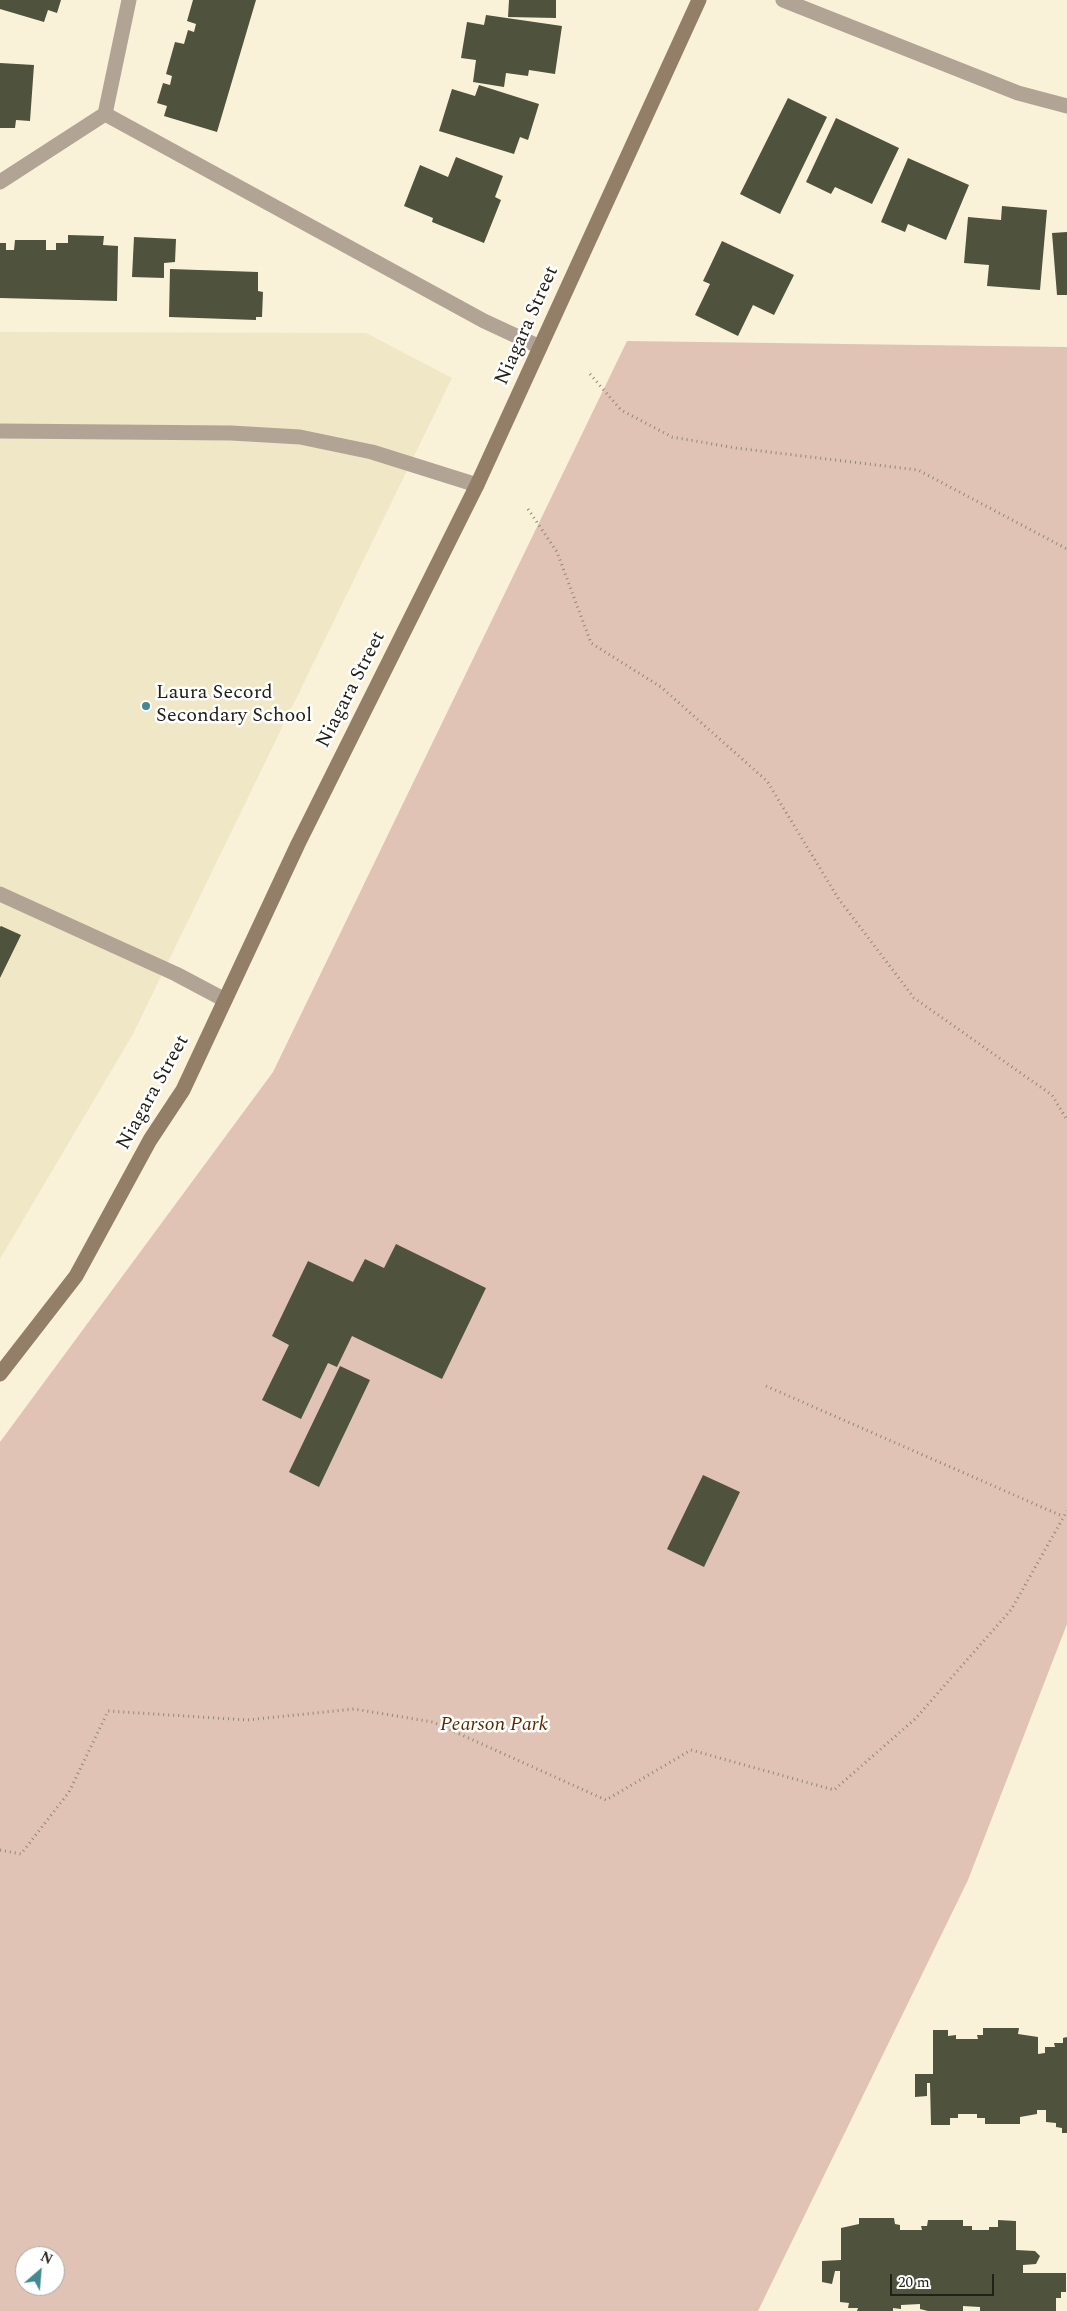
<!DOCTYPE html>
<html>
<head>
<meta charset="utf-8">
<style>
	body { margin:0 }
	#map { position:relative; width:1067px; height:2311px; overflow:hidden; background:#f9f2d8; font-family:Spectral,serif }
	canvas { display:block }
	.north { position:absolute; left:15px; top:2246px; width:50px; height:50px; box-sizing:border-box; background:#fff; border:1px solid #a7a6a2; border-radius:50%; rotate:27deg; font-size:14px; font-weight:700; line-height:20px; text-align:center; color:#232117 }
	.north::after { content:''; display:block; margin:auto; width:18px; height:22px; background:#428a90; clip-path:polygon(50% 0,100% 100%,50% 72%,0 100%) }
	.scale { position:absolute; left:890px; top:2274px; width:104px; height:22px; box-sizing:border-box; border:2px solid #232117; border-top:0; padding-left:6px; font-size:15px; line-height:18px; white-space:nowrap; color:#232117; -webkit-text-stroke:4px #fff; paint-order:stroke }
</style>
</head>
<body>
<div id="map">
<canvas width="1067" height="2311"></canvas>
<div class="north">N</div>
<div class="scale">20 m</div>
</div>
<script>
const context = document.querySelector('canvas').getContext('2d');
context.lineJoin = 'round';
function fillPath(path, color) { context.fillStyle = color; context.fill(path, 'evenodd'); }
const toPath = rows => new Path2D(rows.map(r => 'M' + r).join(''));
function strokePath(path, color, width, dash) { context.strokeStyle = color; context.lineWidth = width; context.lineCap = dash ? 'butt' : 'round'; context.setLineDash(dash || []); context.stroke(path); }
function drawText(font, color, halo, rows, align = 'center') {
  context.font = font + ' Spectral,serif'; context.lineWidth = 5; context.setLineDash([]); context.textBaseline = 'middle'; context.strokeStyle = halo; context.fillStyle = color; for (const [text, x, y, turn = 0] of rows) {
    context.save(); context.translate(x, y); context.rotate((+turn || 0) * Math.PI / 180); context.textAlign = isNaN(turn) ? turn : align; if (halo) context.strokeText(text, 0, 0); context.fillText(text, 0, 0); context.restore();
  }
}
const built = toPath([
	[0,332,366,333,452,378,133,1034,0,1259]
]);
const green = toPath([
	[627,341,1067,347,1067,1624,968,1880,758,2311,0,2311,0,1442,273,1072],
	[25,2256,55,2256,55,2286,25,2286]
]);
const building = toPath([
	[0,0,61,0,57,13,48,10,44,22,0,9],
	[193,0,256,0,217,132,164,116,167,106,157,103,163,83,170,85,172,76,166,74,175,42,184,44,188,30,194,32,196,24,187,21],
	[509,0,556,0,556,18,508,17],
	[486,15,562,26,555,74,529,70,528,76,506,73,504,87,473,82,476,60,461,58,467,22,484,25],
	[0,63,34,65,30,121,16,120,15,128,0,128],
	[479,85,539,104,528,140,520,137,514,154,439,131,452,89,475,96],
	[788,98,827,117,780,214,740,194],
	[836,118,899,148,872,204,835,187,831,194,806,182],
	[456,157,503,176,495,197,501,200,484,243,432,222,433,218,404,206,420,165,448,177],
	[908,158,969,185,946,240,908,224,905,232,881,222],
	[1002,206,1047,210,1040,290,987,286,989,265,964,263,968,217,1001,220],
	[1067,232,1067,295,1057,295,1052,233],
	[68,235,104,236,103,245,118,246,117,301,0,298,0,243,6,243,6,250,14,250,15,240,46,240,46,250,56,250,56,243,68,243],
	[134,237,176,239,175,262,164,263,164,278,132,277],
	[722,241,794,275,774,315,753,305,738,336,695,315,710,284,703,281],
	[170,269,258,272,258,291,263,292,262,317,256,317,256,320,169,317],
	[1,926,21,935,0,978,0,927],
	[396,1244,486,1288,442,1379,352,1336,337,1367,328,1363,301,1419,262,1400,289,1345,272,1336,308,1261,353,1282,365,1259,384,1268],
	[340,1366,370,1380,319,1487,289,1472],
	[703,1475,740,1492,704,1567,667,1549],
	[983,2028,1019,2028,1018,2034,1038,2037,1038,2054,1045,2053,1045,2047,1055,2047,1054,2043,1063,2043,1063,2038,1067,2037,1067,2133,1062,2133,1062,2128,1056,2127,1056,2123,1046,2122,1046,2110,1037,2110,1037,2114,1020,2117,1020,2124,985,2124,985,2118,977,2118,977,2114,958,2114,958,2118,950,2118,950,2125,931,2125,930,2083,927,2083,927,2096,915,2097,915,2074,933,2074,933,2030,948,2030,948,2036,956,2035,956,2039,978,2039,977,2035,983,2035],
	[859,2218,894,2218,895,2224,900,2225,900,2230,922,2230,921,2226,927,2226,928,2220,963,2220,963,2226,972,2226,972,2230,989,2230,989,2227,998,2227,998,2220,1016,2221,1016,2250,1035,2251,1040,2256,1036,2264,1023,2265,1023,2273,1066,2273,1066,2292,1061,2292,1061,2298,1056,2298,1056,2311,980,2311,980,2307,963,2306,963,2311,928,2311,920,2309,920,2304,901,2305,901,2309,893,2308,893,2311,857,2311,858,2308,848,2308,849,2303,840,2302,840,2271,835,2271,832,2284,822,2282,822,2261,841,2260,841,2228,859,2224]
]);
const path = toPath([
	[590,374,621,410,672,437,736,448,918,470,1067,549],
	[528,509,557,552,591,643,661,687,767,781,838,898,914,998,1052,1095,1067,1120],
	[766,1386,1062,1516],
	[0,1850,21,1854,69,1792,108,1711,247,1720,354,1709,433,1722,606,1800,691,1750,834,1790,915,1719,1011,1610,1067,1511]
]);
const lane = toPath([
	[105,114,484,321,540,347],
	[0,182,105,114,129,0],
	[0,431,231,433,300,437,372,452,477,485],
	[0,894,176,974,225,1000]
]);
const street = toPath([
	[783,0,1018,93,1067,106]
]);
const secondary = toPath([
	[0,1374,76,1276,150,1140,183,1090,298,844,477,485,699,0]
]);
const markers = [
	[146,706,5,"#428a90"]
];
const streetNames = [
	["Niagara Street",528,326,-66],
	["Niagara Street",352,690,-63],
	["Niagara Street",154,1093,-61]
];
const poiNames = [
	["Laura Secord",156,694],
	["Secondary School",156,717]
];
const parkNames = [
	["Pearson Park",494,1726]
];
fillPath(built, '#f0e7c6');
fillPath(green, '#e0c3b4');
fillPath(building, '#4f523c');
strokePath(path, '#8e8977', 3, [1, 4]);
strokePath(lane, '#b2a494', 15);
strokePath(street, '#b2a494', 15);
strokePath(secondary, '#937f67', 15);
for (const [x, y, r, color] of markers) { const dot = new Path2D(); dot.arc(x, y, r, 0, 2 * Math.PI); context.fillStyle = color; context.fill(dot); strokePath(dot, '#fff', 2); }
drawText('20px', '#232117', '#fff', streetNames);
drawText('20px', '#232117', '#fff', poiNames, 'left');
drawText('italic 20px', '#5e2800', '#fff', parkNames);
</script>
</body>
</html>
